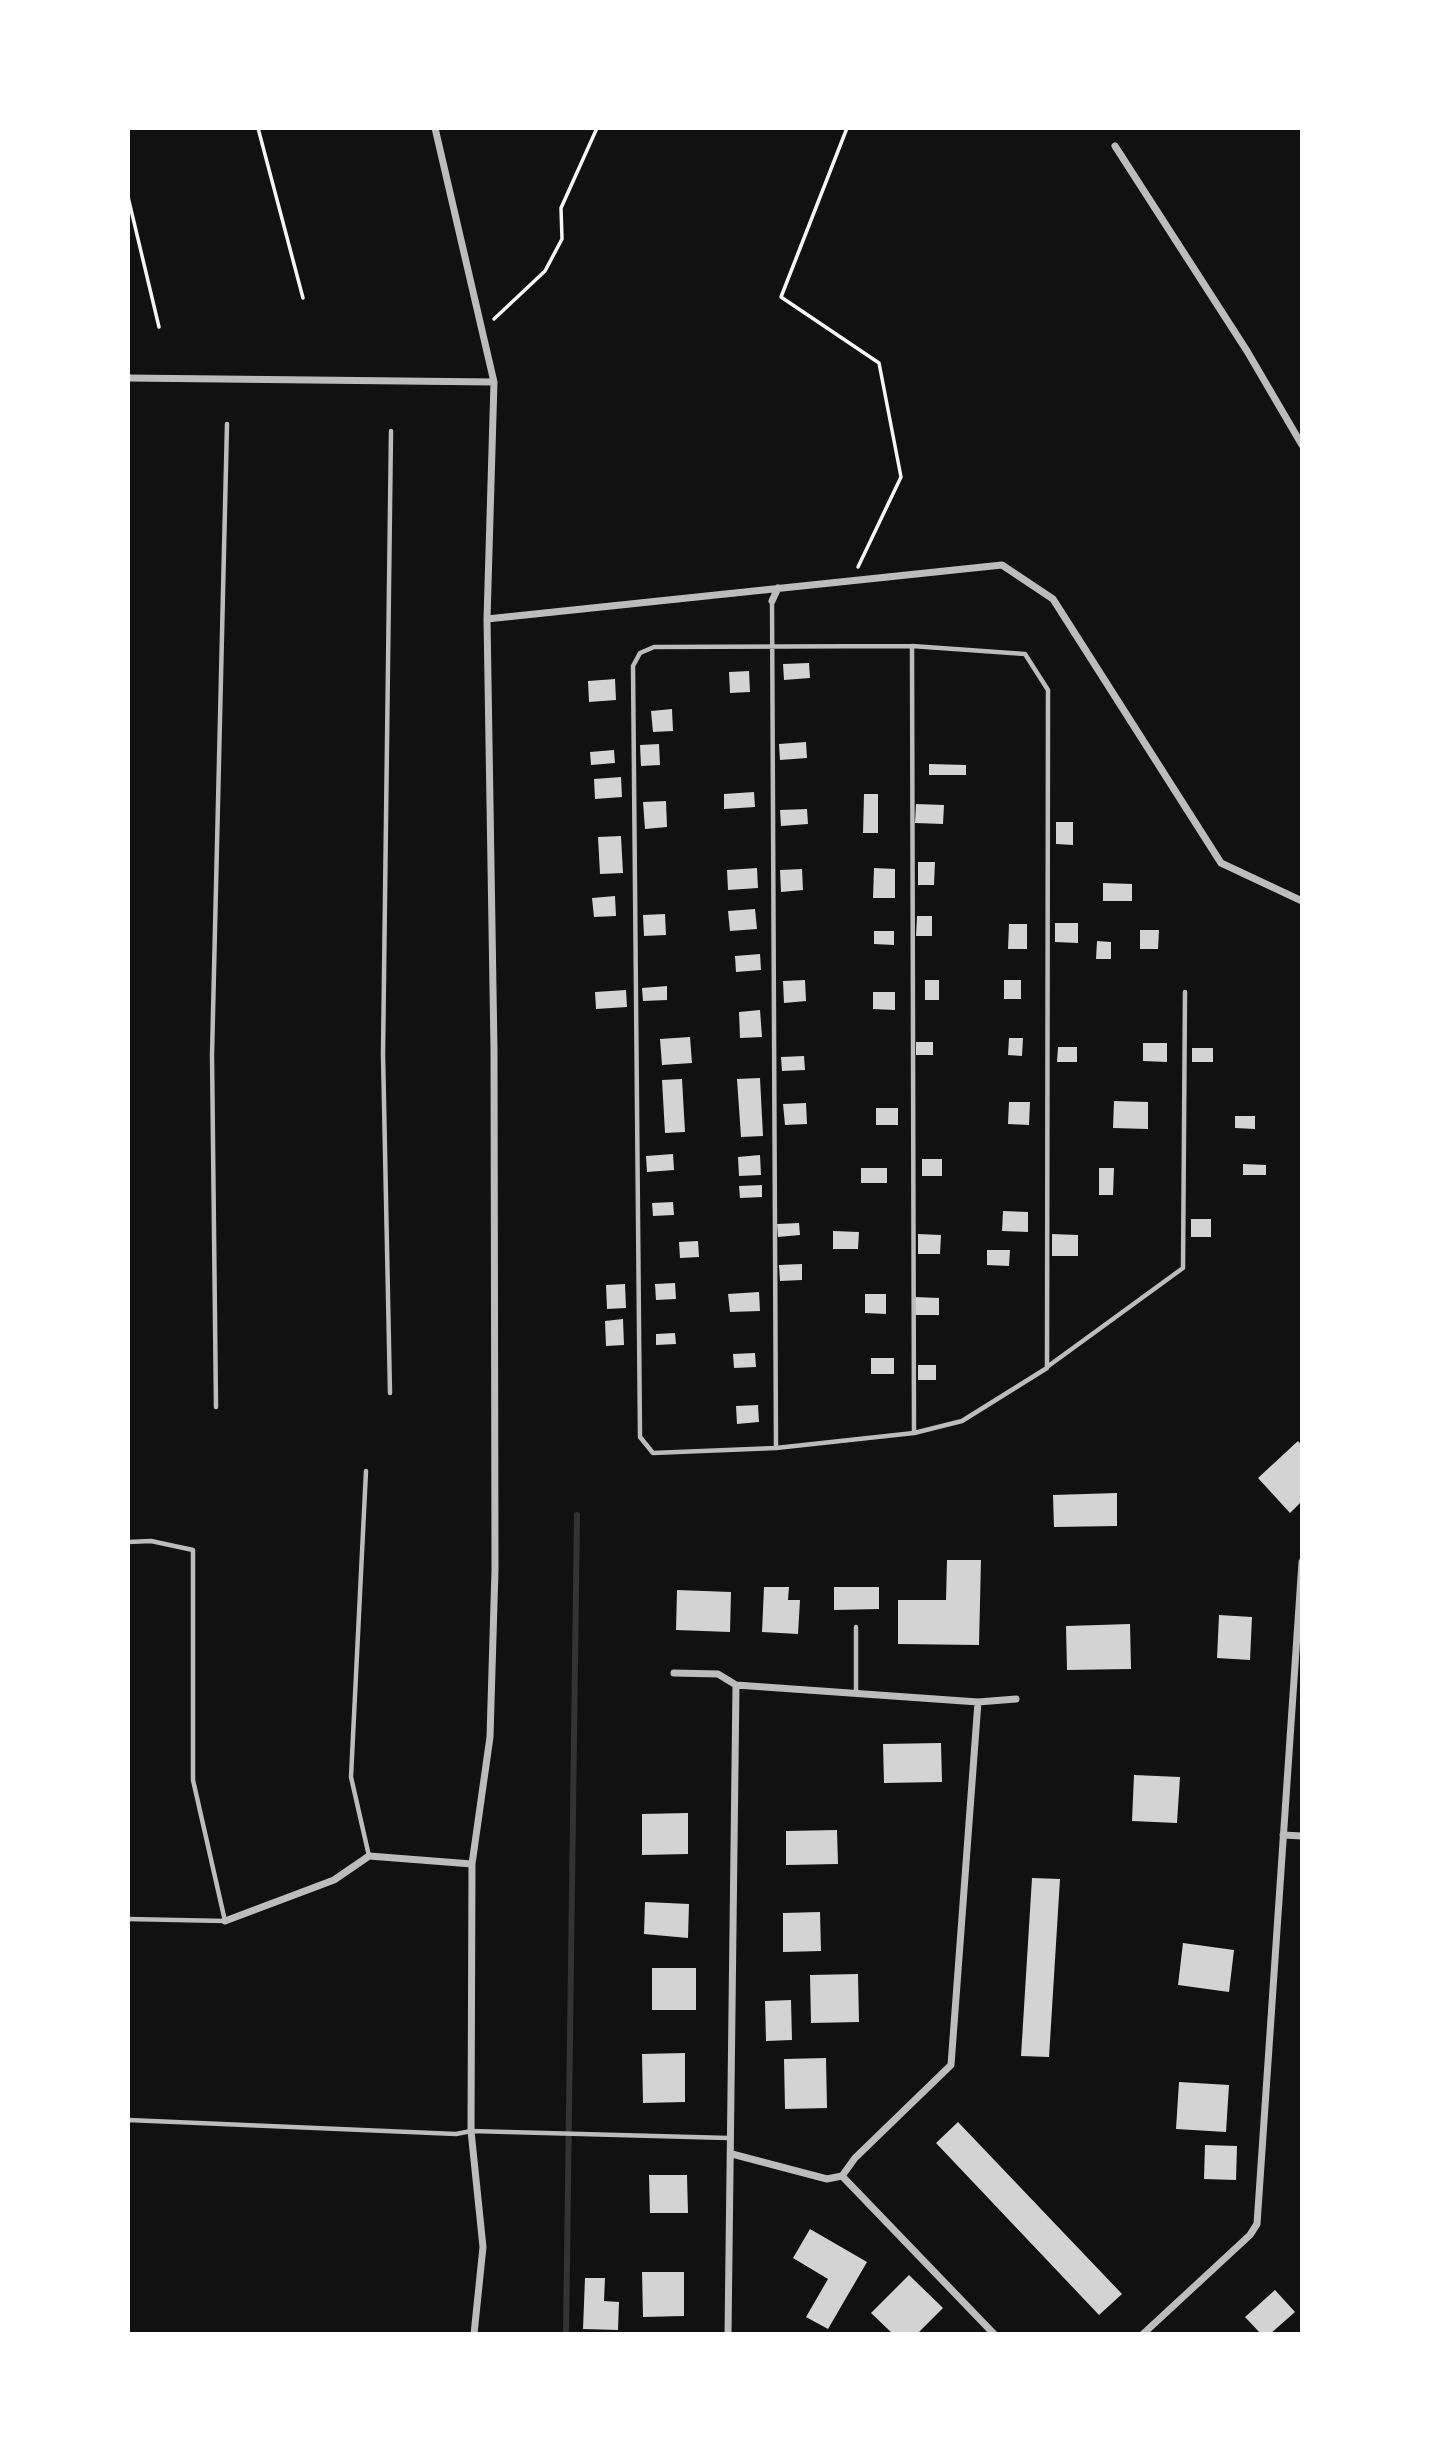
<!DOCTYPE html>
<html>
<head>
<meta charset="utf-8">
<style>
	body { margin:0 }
	#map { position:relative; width:1430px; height:2462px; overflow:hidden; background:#111; font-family:Ubuntu,sans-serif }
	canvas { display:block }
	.frame { position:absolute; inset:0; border:130px solid #fff; pointer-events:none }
</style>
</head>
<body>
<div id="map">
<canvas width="1430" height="2462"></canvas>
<div class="frame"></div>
</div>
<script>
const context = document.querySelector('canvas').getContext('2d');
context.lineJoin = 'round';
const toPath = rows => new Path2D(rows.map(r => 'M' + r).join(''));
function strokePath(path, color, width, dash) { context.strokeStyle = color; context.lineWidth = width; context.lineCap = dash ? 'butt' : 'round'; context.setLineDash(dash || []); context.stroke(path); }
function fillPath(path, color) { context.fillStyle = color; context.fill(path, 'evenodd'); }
const stream = toPath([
	[566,2334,577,1515]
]);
const building = toPath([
	[809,663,810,678,784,680,783,664],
	[749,671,750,692,730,693,729,672],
	[615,679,616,700,589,702,588,681],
	[672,709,673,731,653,732,651,711],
	[806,742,807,758,780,760,779,744],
	[659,744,660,765,641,766,640,745],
	[614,750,615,763,591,765,590,752],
	[929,764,966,765,966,775,929,775],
	[621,777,622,797,595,799,594,779],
	[754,792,755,807,724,809,724,794],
	[864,794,878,794,878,833,863,833],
	[666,801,667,827,645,829,643,802],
	[916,804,944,805,943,824,915,823],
	[807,809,808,824,781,826,780,810],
	[1056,822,1073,822,1073,845,1056,844],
	[621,836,623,873,600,874,598,837],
	[918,862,935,862,934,885,918,885],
	[757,868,758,888,728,890,727,870],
	[874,868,895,869,895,898,873,898],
	[802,869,803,890,781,892,780,870],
	[1103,883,1132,884,1132,901,1103,901],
	[615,896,616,916,594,917,592,898],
	[755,909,757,929,730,931,728,911],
	[665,914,666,935,644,936,643,915],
	[917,916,932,916,932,936,916,936],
	[1055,923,1078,923,1078,943,1055,942],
	[1009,924,1027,924,1027,949,1008,949],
	[1140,930,1159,930,1158,949,1140,949],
	[874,931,894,931,894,945,874,944],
	[1097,941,1111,942,1111,959,1096,959],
	[760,954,761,970,736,972,735,956],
	[805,980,806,1001,784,1003,783,981],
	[925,980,939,980,939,1000,925,1000],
	[1004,980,1021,980,1021,999,1004,999],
	[667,986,667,1000,643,1001,642,988],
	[626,990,627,1007,596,1009,595,992],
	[873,992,895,992,895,1010,873,1009],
	[760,1010,762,1037,740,1038,739,1012],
	[690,1037,692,1063,662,1065,660,1039],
	[1009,1038,1023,1038,1022,1056,1008,1055],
	[916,1042,933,1042,933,1055,916,1055],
	[1143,1043,1167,1043,1167,1062,1143,1061],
	[1058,1047,1077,1047,1077,1062,1057,1062],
	[1192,1048,1213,1048,1213,1062,1192,1062],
	[804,1056,805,1070,782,1071,781,1057],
	[760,1078,763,1136,741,1137,737,1079],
	[682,1079,685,1132,665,1133,662,1080],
	[1114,1101,1148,1102,1148,1129,1113,1128],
	[1009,1102,1030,1102,1029,1125,1008,1124],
	[806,1103,807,1124,785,1125,783,1104],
	[876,1108,898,1108,898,1125,876,1125],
	[1235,1116,1255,1116,1255,1129,1235,1128],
	[673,1154,674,1170,647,1172,646,1156],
	[760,1155,761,1175,739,1176,738,1157],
	[922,1159,942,1159,942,1176,922,1176],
	[1243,1164,1266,1165,1266,1175,1243,1175],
	[861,1168,887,1168,887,1183,861,1183],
	[1099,1168,1114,1168,1113,1195,1099,1195],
	[762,1185,762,1197,740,1198,739,1186],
	[673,1202,674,1215,653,1216,652,1203],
	[1003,1211,1028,1212,1028,1232,1002,1231],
	[1191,1219,1211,1219,1211,1237,1191,1237],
	[799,1223,800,1235,778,1237,777,1224],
	[833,1231,859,1232,858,1249,833,1249],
	[918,1234,941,1235,940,1254,918,1254],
	[1052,1234,1078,1235,1078,1256,1052,1256],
	[698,1241,699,1257,680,1258,679,1242],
	[987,1250,1010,1250,1009,1266,987,1265],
	[802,1264,802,1280,780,1281,779,1265],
	[675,1283,676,1299,656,1300,655,1284],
	[625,1284,626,1308,607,1309,606,1285],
	[759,1292,760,1311,730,1312,728,1294],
	[865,1294,886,1294,886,1314,865,1313],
	[915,1297,939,1298,939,1315,915,1315],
	[623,1319,624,1345,606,1346,605,1321],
	[675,1333,676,1344,656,1345,656,1334],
	[755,1353,756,1367,734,1368,733,1354],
	[871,1358,894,1358,894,1374,871,1374],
	[918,1365,936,1365,936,1380,918,1380],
	[758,1405,759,1422,737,1424,736,1406],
	[1298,1441,1302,1446,1302,1501,1290,1513,1258,1478],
	[1117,1493,1117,1526,1054,1527,1053,1495],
	[947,1560,981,1560,979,1645,898,1644,898,1600,946,1600],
	[764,1587,789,1587,788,1600,800,1600,798,1634,762,1632],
	[834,1587,879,1587,879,1609,834,1610],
	[677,1590,731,1592,730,1632,676,1630],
	[1219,1615,1252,1617,1250,1660,1217,1658],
	[1130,1624,1131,1669,1067,1670,1066,1626],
	[941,1743,942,1782,884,1783,883,1744],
	[1134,1775,1180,1777,1177,1823,1132,1821],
	[688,1813,688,1854,642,1855,642,1814],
	[837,1830,838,1864,786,1865,786,1831],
	[1032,1878,1060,1879,1049,2057,1021,2056],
	[645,1902,689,1904,688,1938,644,1934],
	[820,1912,821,1951,783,1952,783,1913],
	[1183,1943,1234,1950,1229,1992,1178,1985],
	[652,1968,696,1968,696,2010,652,2010],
	[858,1974,859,2022,811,2023,810,1975],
	[791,2000,792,2040,766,2041,765,2001],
	[685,2053,685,2102,643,2103,642,2054],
	[826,2058,827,2108,785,2109,784,2059],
	[1179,2082,1229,2085,1226,2132,1176,2129],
	[958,2122,1122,2294,1099,2315,936,2143],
	[1205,2145,1237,2146,1236,2180,1204,2179],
	[649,2175,687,2175,688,2213,650,2213],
	[810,2229,867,2262,828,2329,806,2317,828,2279,793,2258],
	[642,2272,684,2272,684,2316,643,2317],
	[909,2275,943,2308,917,2334,893,2334,871,2313],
	[585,2278,605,2278,604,2301,619,2302,618,2330,583,2329],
	[1275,2290,1295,2312,1270,2334,1261,2334,1245,2317]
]);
const path = toPath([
	[258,128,303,298],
	[847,128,781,297,879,363,901,477,858,567],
	[128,197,159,327],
	[494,319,545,271,562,239,561,208,597,128]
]);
const service = toPath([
	[772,601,776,1448],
	[912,646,1025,654,1048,690,1047,1368,962,1421,914,1433,776,1448,653,1453,640,1437,633,666,640,653,654,647,912,646],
	[912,647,914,1433],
	[1047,1367,1183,1268,1185,992],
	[390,1393,383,1054,391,431],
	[216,1407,212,1055,227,424],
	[366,1471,351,1777,369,1856],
	[128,1542,151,1541,193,1550,193,1780,225,1921,128,1919],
	[856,1627,856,1694],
	[128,2120,456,2134,471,2131,728,2138]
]);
const minor = toPath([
	[435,128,494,382,487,619,494,1050,495,1570,490,1737,472,1864,471,2131,483,2247,474,2334],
	[1115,146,1247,351,1302,445],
	[128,378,494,382],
	[772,601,778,588],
	[487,619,1002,565,1053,599,1221,863,1302,901],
	[674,1673,718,1674,736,1685,978,1702,1016,1699],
	[1283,1835,1302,1836],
	[225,1921,334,1880,369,1856,472,1864],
	[732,2154,827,2179,842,2176,994,2334],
	[842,2176,855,2158,951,2065,978,1702],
	[728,2334,736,1685],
	[1143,2334,1250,2235,1257,2224,1302,1562]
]);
strokePath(stream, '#333', 6);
fillPath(building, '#d3d3d3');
strokePath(path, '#f5f5f5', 3.5);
strokePath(service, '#bcbcbc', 4.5);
strokePath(minor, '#bcbcbc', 7);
</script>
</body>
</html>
